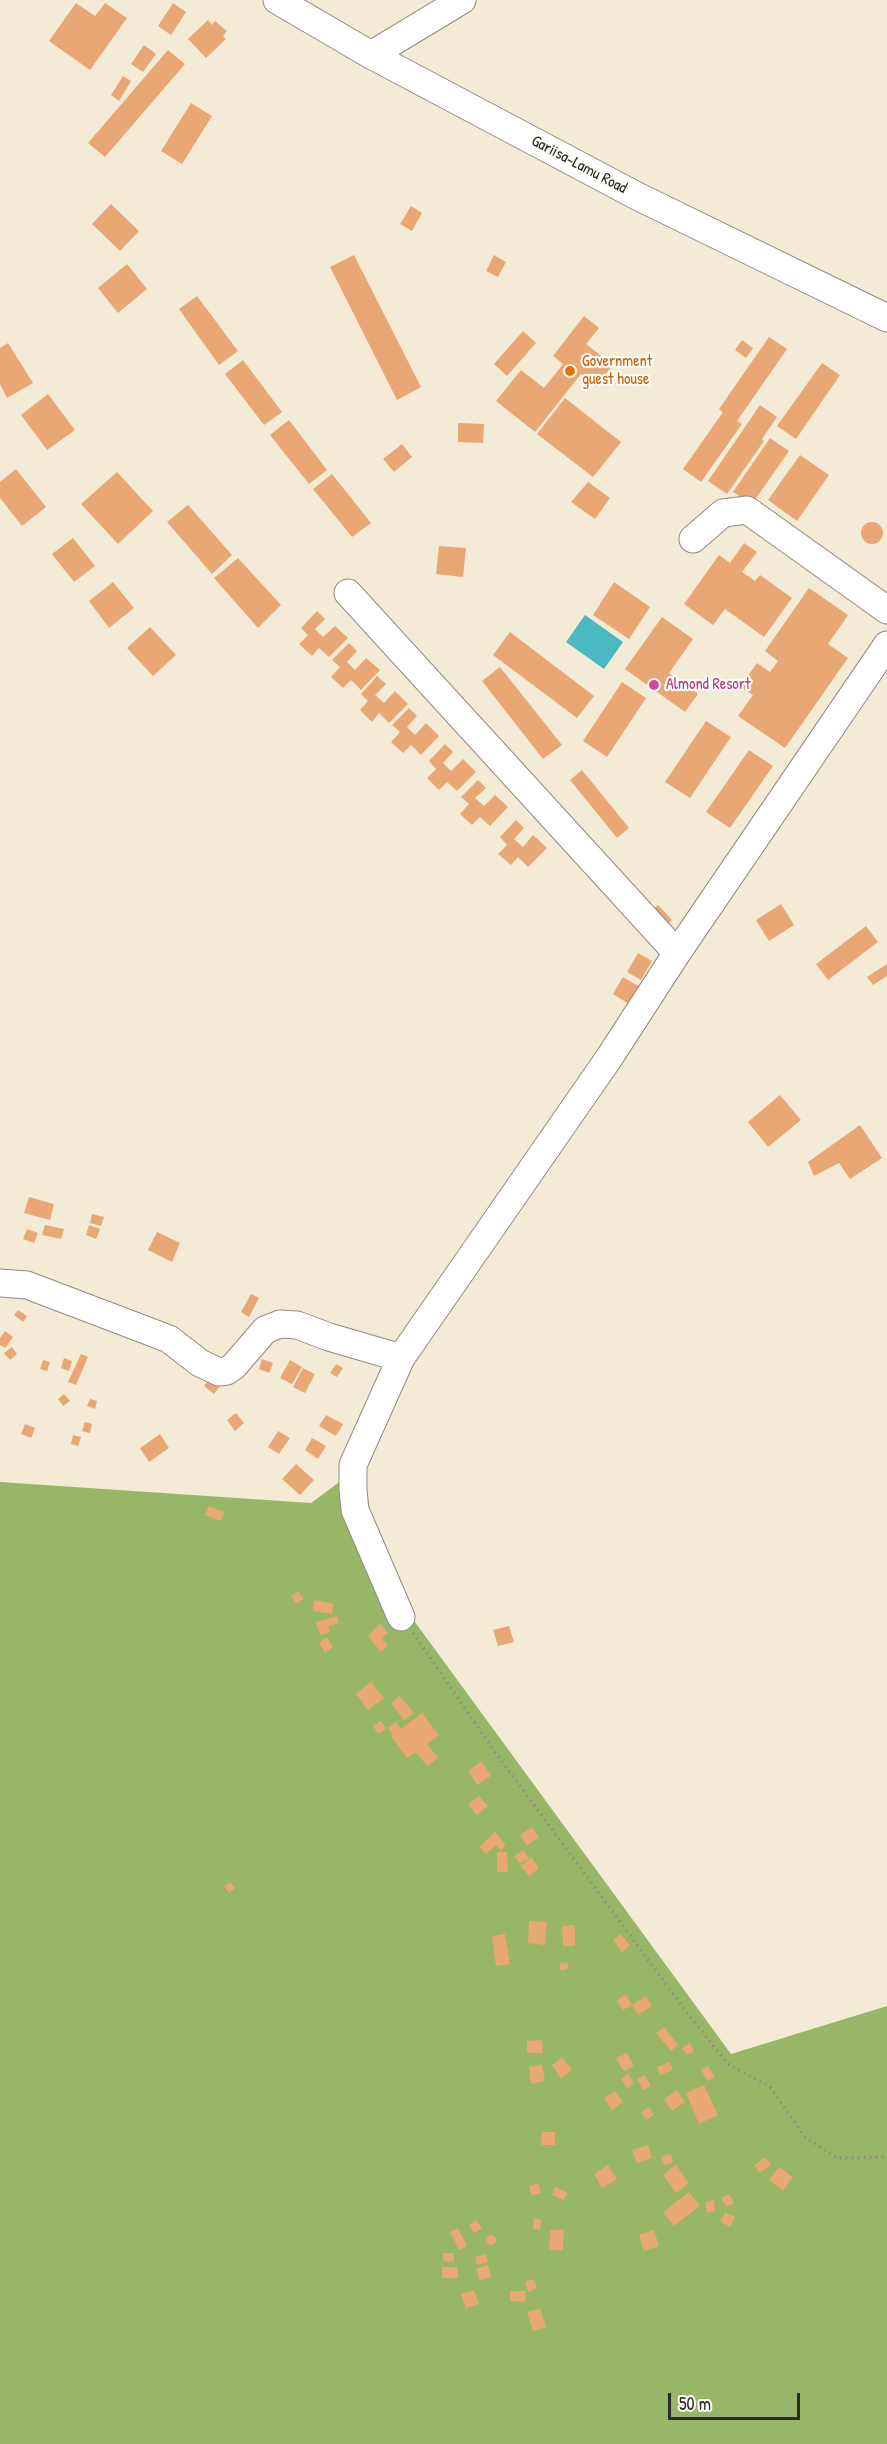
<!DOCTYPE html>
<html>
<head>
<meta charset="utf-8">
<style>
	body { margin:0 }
	#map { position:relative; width:887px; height:2444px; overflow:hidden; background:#f4ebd6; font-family:"Patrick Hand",sans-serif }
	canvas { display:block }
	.scale { position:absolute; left:668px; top:2393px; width:132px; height:27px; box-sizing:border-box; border:3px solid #2b2b2b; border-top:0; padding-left:8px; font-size:18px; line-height:21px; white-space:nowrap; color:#2b2b2b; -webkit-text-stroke:4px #fdfcf7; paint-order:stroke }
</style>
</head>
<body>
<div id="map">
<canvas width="887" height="2444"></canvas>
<div class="scale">50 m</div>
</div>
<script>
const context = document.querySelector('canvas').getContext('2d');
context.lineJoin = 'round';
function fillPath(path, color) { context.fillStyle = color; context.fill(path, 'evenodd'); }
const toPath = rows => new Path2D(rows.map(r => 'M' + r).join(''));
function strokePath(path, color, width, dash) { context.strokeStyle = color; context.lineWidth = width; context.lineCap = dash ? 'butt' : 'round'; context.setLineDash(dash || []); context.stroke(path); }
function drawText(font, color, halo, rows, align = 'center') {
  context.font = font + ' "Patrick Hand",sans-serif'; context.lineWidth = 4.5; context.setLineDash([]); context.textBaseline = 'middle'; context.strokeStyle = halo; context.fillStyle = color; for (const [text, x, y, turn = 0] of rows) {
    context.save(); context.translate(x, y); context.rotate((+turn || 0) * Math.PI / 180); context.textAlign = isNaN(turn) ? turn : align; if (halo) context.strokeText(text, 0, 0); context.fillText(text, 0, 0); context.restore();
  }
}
const forest = toPath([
	[349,1475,401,1603,731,2054,887,2006,887,2444,0,2444,0,1482,311,1503]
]);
const water = toPath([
	[585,615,623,642,604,669,566,642]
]);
const building = toPath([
	[76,3,95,16,105,3,127,18,90,70,49,41],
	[173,3,186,12,171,35,158,26],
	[208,20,212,25,215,21,227,31,223,36,226,39,206,58,188,39],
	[144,45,156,54,143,72,131,64],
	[168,50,185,64,105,157,88,143],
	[123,76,131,81,119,101,111,95],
	[191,103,212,116,182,164,161,151],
	[111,204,139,231,120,251,92,224],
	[411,206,422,213,412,231,400,224],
	[354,255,421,387,397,400,330,267],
	[494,255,506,262,498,277,486,271],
	[127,264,147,289,118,313,98,288],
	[197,296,238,351,219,365,179,309],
	[584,316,599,328,586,344,613,365,596,387,581,374,535,432,496,401,521,370,544,388,563,364,553,356],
	[523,331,536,343,507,376,494,364],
	[769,337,787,349,737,421,742,424,701,482,683,469,723,412,719,409],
	[742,340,753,348,746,358,735,350],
	[8,343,33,383,7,398,0,384,0,348],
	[243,360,282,412,264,425,225,374],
	[822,363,840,375,796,439,777,426],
	[48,394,75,430,47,450,21,415],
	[565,398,621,442,593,477,537,434],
	[760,405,777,417,762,439,764,441,727,494,708,481],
	[289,420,327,470,309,484,270,435],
	[458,423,484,424,483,443,458,442],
	[770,438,789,451,752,504,733,492],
	[402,444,412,457,394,472,383,459],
	[800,455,829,475,797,521,768,500],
	[16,469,46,507,22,526,0,498,0,482],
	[117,472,153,511,118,544,81,504],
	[332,474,371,523,352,537,313,489],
	[588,482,610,498,595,519,571,502],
	[188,505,232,555,212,574,167,522],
	'861 533a11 11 0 1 1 22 0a11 11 0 1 1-22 0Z',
	[73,538,95,566,74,582,52,554],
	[744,543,757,552,742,572,755,581,760,575,792,598,764,637,725,609,713,625,684,604,719,555,730,563],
	[439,546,466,548,463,577,436,574],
	[238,558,281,605,258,628,214,578],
	[113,582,134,608,109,628,89,601],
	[614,582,650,607,629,639,593,615],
	[809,588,848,615,828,644,848,658,785,748,738,716,753,695,740,687,757,663,770,672,778,661,765,651],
	[317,611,325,619,315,629,323,637,335,626,348,638,329,657,319,648,312,656,299,644,308,635,301,628],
	[662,617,693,639,669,673,698,694,685,712,625,669],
	[150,627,176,655,153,676,127,648],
	[510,632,594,696,577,718,493,655],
	[349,643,357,651,347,662,355,670,366,658,380,670,361,690,351,680,343,688,331,677,340,667,332,660],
	[500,667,562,745,543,759,482,681],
	[377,676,386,684,375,695,384,703,395,691,408,704,389,723,379,713,372,722,360,710,368,701,361,694],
	[622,682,646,698,607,757,583,741],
	[409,708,417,716,407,727,415,735,426,723,439,736,421,755,411,745,403,753,391,742,400,732,392,725],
	[706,721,731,737,690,798,665,782],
	[445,744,453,752,443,763,451,771,463,759,476,772,457,791,447,782,439,790,427,778,436,769,429,761],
	[749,750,773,766,730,828,706,812],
	[582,770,629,828,617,838,570,780],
	[478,780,486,788,475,798,484,806,495,795,508,807,490,826,480,817,472,825,460,814,469,804,461,797],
	[516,820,524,828,514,839,523,847,533,835,547,848,528,867,518,857,511,865,498,854,507,845,500,837],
	[781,904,794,925,769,941,756,920],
	[658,905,672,920,664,928,649,913],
	[866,926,878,942,828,980,816,964],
	[638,953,652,961,641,980,627,972],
	[887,964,887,976,873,985,867,977],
	[623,977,640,987,629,1004,613,994],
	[780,1095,801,1120,768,1147,748,1122],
	[860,1125,882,1158,850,1179,839,1163,814,1176,808,1162],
	[29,1197,54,1204,50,1220,24,1213],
	[92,1214,104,1217,101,1226,90,1223],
	[45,1225,64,1229,61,1239,42,1235],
	[89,1225,100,1229,96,1239,86,1235],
	[27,1229,38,1233,34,1243,23,1239],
	[157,1232,180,1243,172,1262,148,1250],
	[251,1294,259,1298,249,1317,241,1312],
	[18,1310,27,1316,23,1322,14,1315],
	[5,1331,13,1337,5,1348,0,1345,0,1338],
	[12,1347,17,1354,10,1360,4,1353],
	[81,1354,88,1357,76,1385,68,1382],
	[64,1358,72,1361,69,1371,61,1368],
	[262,1359,273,1363,269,1373,259,1369],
	[43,1360,50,1362,47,1371,40,1369],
	[290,1360,302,1367,292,1384,280,1378],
	[336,1364,343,1368,337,1377,330,1373],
	[303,1368,315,1374,305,1393,293,1387],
	[215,1372,225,1379,214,1394,204,1386],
	[64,1394,70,1401,63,1406,58,1399],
	[90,1399,97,1401,95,1409,87,1406],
	[236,1413,244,1423,235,1431,227,1420],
	[326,1415,343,1424,336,1436,319,1426],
	[85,1422,92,1424,90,1433,82,1431],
	[25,1424,35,1428,31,1438,21,1434],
	[278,1431,290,1438,279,1454,268,1447],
	[160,1434,169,1448,149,1462,140,1448],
	[73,1435,81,1437,78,1446,71,1444],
	[312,1438,326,1446,318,1459,305,1450],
	[296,1464,314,1480,300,1495,282,1479],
	[209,1506,225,1512,221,1521,205,1515],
	[298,1591,303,1599,296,1604,291,1596],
	[314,1600,334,1604,332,1614,313,1611],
	[337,1616,339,1623,328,1626,330,1632,320,1635,316,1622],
	[380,1623,388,1633,382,1638,388,1645,381,1652,368,1636],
	[509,1626,514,1642,498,1646,493,1630],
	[327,1637,333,1647,325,1653,319,1643],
	[371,1682,384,1698,368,1710,356,1694],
	[400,1696,414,1713,404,1720,391,1703],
	[422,1713,439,1735,427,1744,438,1758,427,1766,416,1752,407,1758,391,1736,393,1735,388,1728,396,1722,401,1729],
	[381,1721,386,1729,378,1734,373,1726],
	[482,1761,491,1776,477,1785,468,1771],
	[479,1796,488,1806,477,1815,468,1804],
	[532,1827,539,1838,527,1845,520,1835],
	[495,1832,506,1845,501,1850,496,1845,486,1854,479,1847],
	[523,1850,529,1858,520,1864,514,1856],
	[497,1852,507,1852,508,1872,497,1872],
	[531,1857,539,1868,529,1876,521,1866],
	[230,1882,235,1888,229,1893,224,1886],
	[529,1921,547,1922,545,1945,528,1943],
	[575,1925,575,1946,563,1946,562,1926],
	[505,1934,510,1964,496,1966,492,1936],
	[621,1934,630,1946,622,1952,613,1940],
	[567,1962,569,1968,561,1971,559,1964],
	[626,1995,632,2005,646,1996,652,2006,638,2015,632,2005,623,2010,617,2000],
	[664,2027,678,2045,671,2051,656,2033],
	[542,2040,543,2053,527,2053,527,2041],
	[690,2043,694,2051,687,2055,682,2048],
	[627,2053,634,2066,623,2071,616,2058],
	[562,2057,572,2070,561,2078,552,2065],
	[670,2062,673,2070,660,2075,657,2067],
	[542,2064,545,2081,531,2084,529,2067],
	[708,2066,715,2077,707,2081,701,2070],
	[628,2074,634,2083,627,2088,621,2079],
	[645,2075,651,2086,643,2090,637,2079],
	[704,2085,718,2115,699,2124,686,2093],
	[677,2090,685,2102,672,2111,664,2099],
	[615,2091,623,2102,612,2110,604,2098],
	[649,2107,654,2115,646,2120,641,2112],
	[542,2132,555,2132,555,2145,541,2145],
	[648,2145,652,2158,637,2163,632,2150],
	[671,2154,673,2162,664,2165,661,2157],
	[765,2157,771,2165,760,2173,754,2165],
	[608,2165,617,2179,602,2188,594,2174],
	[676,2165,689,2183,676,2193,663,2175],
	[779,2167,793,2177,783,2191,769,2180],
	[538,2183,541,2193,532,2196,529,2186],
	[555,2187,568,2193,564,2200,552,2195],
	[689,2192,700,2206,674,2226,663,2212],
	[729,2194,734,2203,726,2207,721,2198],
	[714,2200,715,2211,707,2213,705,2202],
	[725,2212,735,2217,730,2227,720,2221],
	[534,2218,542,2220,540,2230,533,2229],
	[476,2220,482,2228,474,2233,469,2225],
	[458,2228,467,2246,459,2250,450,2232],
	[550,2230,564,2230,563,2250,549,2250],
	[654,2230,659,2246,644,2251,639,2235],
	'486 2240a5 5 0 1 1 10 0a5 5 0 1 1-10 0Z',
	[443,2253,454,2253,454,2262,443,2261],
	[486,2254,488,2262,477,2265,475,2257],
	[488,2265,491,2277,479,2280,476,2269],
	[442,2267,457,2267,458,2278,442,2278],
	[534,2279,537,2288,528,2292,525,2282],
	[474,2290,479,2304,466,2308,461,2294],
	[510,2291,526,2291,525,2302,510,2301],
	[540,2308,546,2327,533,2331,527,2312]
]);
const path = toPath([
	[413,1633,495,1752,688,2014,728,2064,770,2087,805,2137,837,2158,887,2157]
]);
const minor = toPath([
	[277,0,371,55,637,196,887,318],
	[371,55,462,0],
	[693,539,723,513,747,510,887,610],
	[348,593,677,953],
	[0,1283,27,1285,169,1339,200,1363,219,1372,227,1371,234,1366,265,1330,280,1324,297,1325,329,1337,401,1358],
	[401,1617,355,1510,353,1490,353,1465,401,1358,609,1058,677,953,887,645]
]);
const markers = [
	[570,371,6,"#e8710a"],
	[654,685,6,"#d1479c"]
];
const streetNames = [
	["Gariisa-Lamu Road",579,165,28]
];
const foodNames = [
	["Government",582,362],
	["guest house",582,380]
];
const hotelNames = [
	["Almond Resort",666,685]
];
fillPath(forest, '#97b668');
fillPath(water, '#4ab9c0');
fillPath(building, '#e9a775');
strokePath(minor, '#908b80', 29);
strokePath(path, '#908b80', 3, [1.5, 4.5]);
strokePath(minor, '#fff', 27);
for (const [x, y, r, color] of markers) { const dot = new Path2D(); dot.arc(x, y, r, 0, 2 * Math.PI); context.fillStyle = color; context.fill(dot); strokePath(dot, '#fdfcf7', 2); }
drawText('16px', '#2b2b2b', '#fdfcf7', streetNames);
drawText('16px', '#c56008', '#fdfcf7', foodNames, 'left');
drawText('16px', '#b23c85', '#fdfcf7', hotelNames, 'left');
</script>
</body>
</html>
